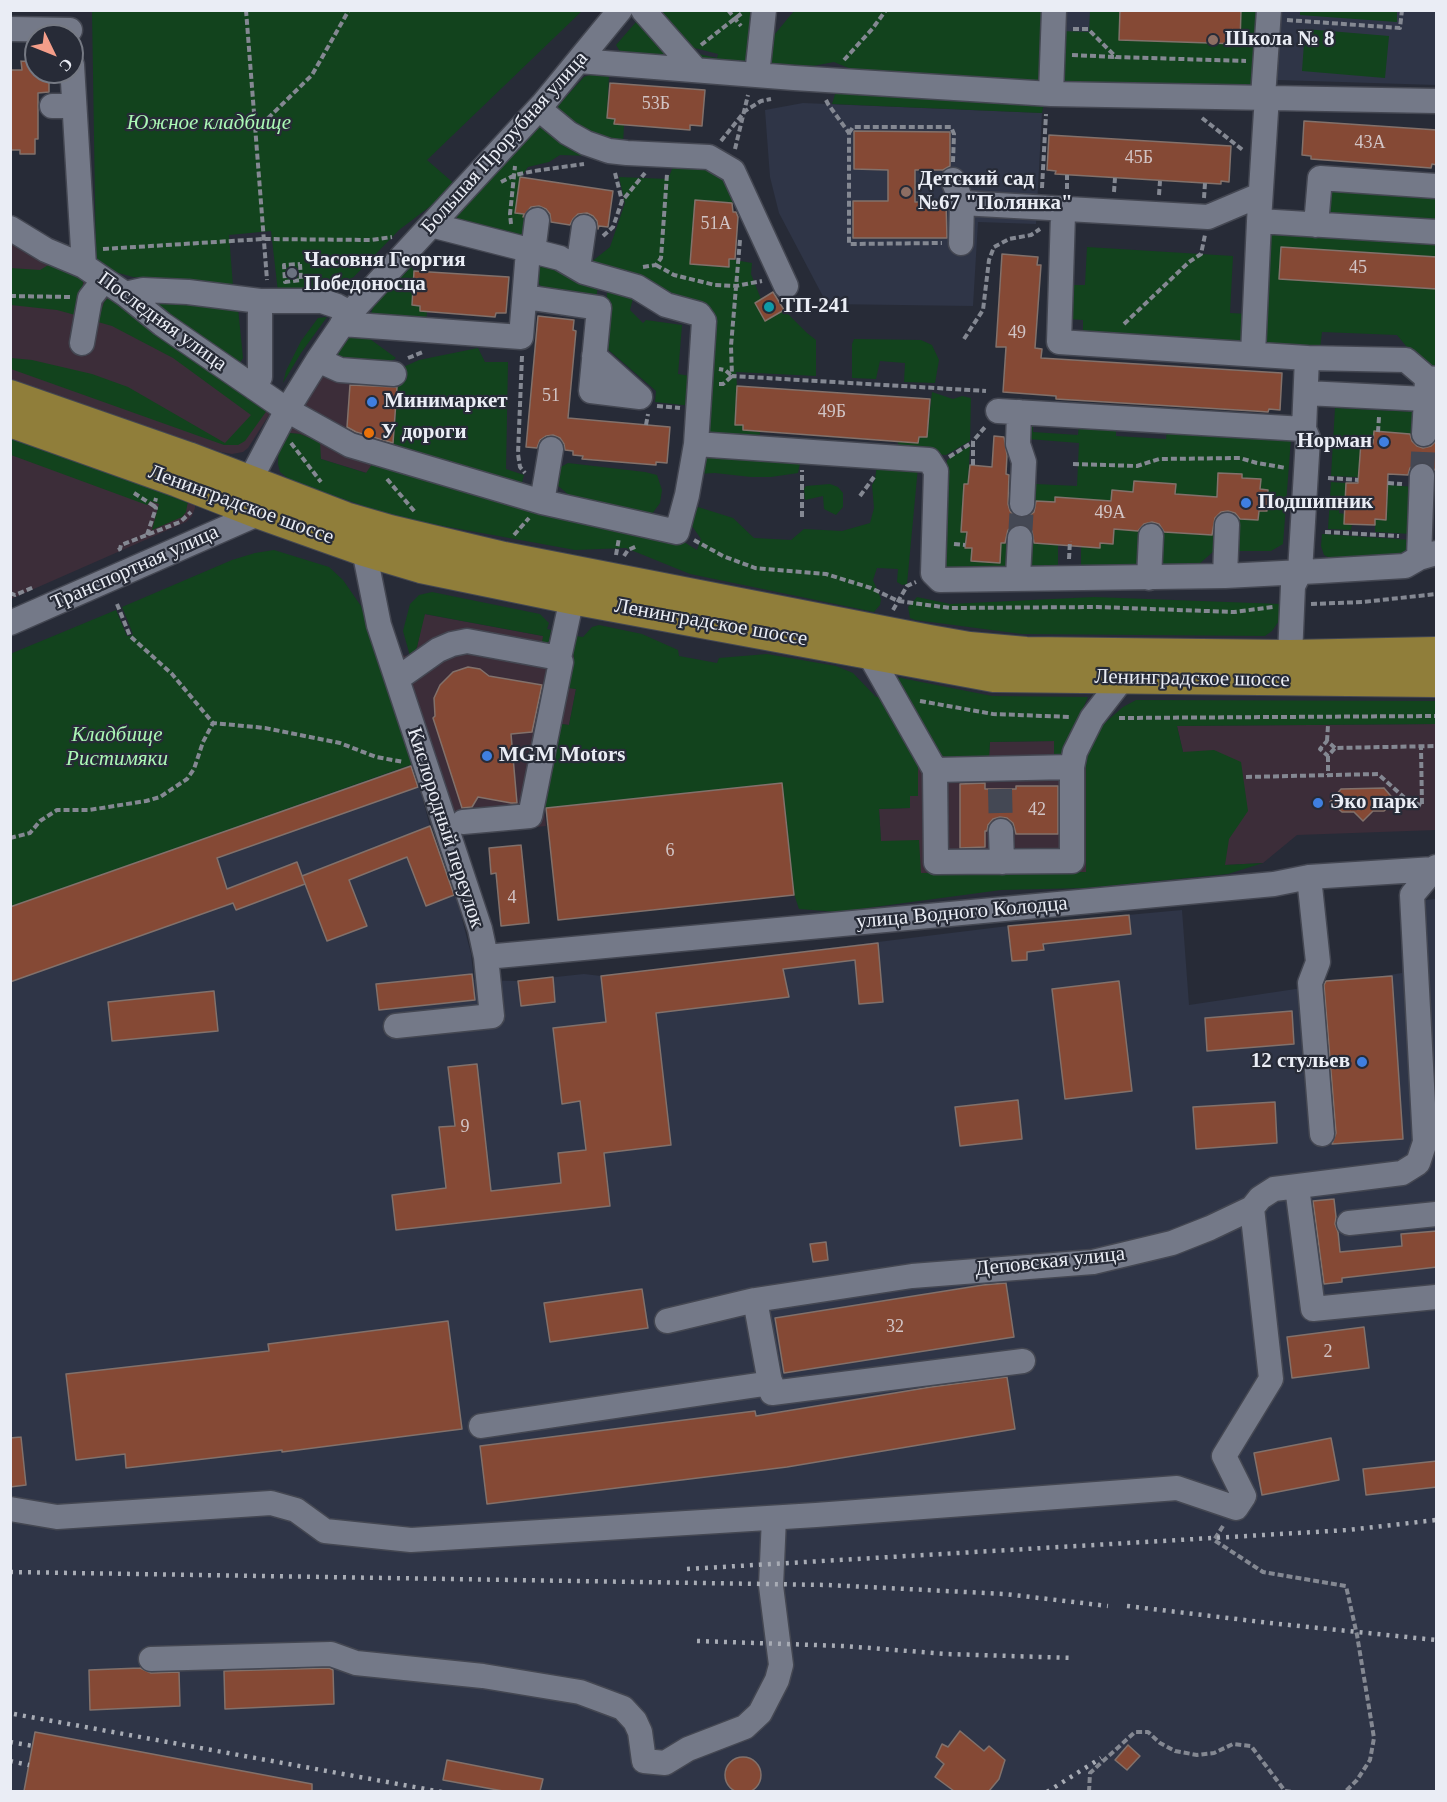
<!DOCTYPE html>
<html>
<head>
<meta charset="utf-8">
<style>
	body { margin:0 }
	#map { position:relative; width:1447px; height:1802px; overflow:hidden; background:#272b37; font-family:"Times New Roman",serif }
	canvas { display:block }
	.frame { position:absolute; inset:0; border:12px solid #eaedf5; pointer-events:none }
	.north { position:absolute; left:24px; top:24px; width:60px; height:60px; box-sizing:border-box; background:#272b37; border:2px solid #757983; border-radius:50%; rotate:133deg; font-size:16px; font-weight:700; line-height:24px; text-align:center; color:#eaedf5 }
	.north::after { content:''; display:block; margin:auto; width:21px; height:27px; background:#f49e8a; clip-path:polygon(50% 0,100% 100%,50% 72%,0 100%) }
</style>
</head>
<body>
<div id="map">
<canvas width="1447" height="1802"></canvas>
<div class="frame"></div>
<div class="north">С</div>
</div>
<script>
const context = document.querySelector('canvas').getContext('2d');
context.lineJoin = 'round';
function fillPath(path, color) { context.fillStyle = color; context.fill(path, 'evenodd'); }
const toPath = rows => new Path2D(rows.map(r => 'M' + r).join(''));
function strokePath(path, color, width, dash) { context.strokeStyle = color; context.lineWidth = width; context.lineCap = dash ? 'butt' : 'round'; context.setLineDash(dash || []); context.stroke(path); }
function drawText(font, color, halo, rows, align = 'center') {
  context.font = font + ' "Times New Roman",serif'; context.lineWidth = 4.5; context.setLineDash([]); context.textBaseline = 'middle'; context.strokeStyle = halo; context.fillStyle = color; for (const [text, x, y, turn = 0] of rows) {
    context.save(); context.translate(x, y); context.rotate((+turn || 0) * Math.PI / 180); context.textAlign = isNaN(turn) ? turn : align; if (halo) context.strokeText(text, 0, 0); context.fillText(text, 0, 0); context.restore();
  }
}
const commercial = toPath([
	[10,243,23,251,84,275,106,298,111,295,271,412,248,448,243,452,232,454,221,452,11,379],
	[335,353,399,369,393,452,377,457,367,473,321,459,300,434,289,433],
	[10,428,195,502,195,508,192,516,186,522,11,599],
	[424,614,543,636,543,642,572,650,574,657,568,687,576,689,569,725,561,724,544,808,546,826,458,835,399,655,410,656,417,647],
	[1436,724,1436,830,1297,835,1263,863,1225,865,1189,777,1177,726],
	[1054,741,1062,757,1086,766,1086,872,921,873,881,842,879,809,910,808,910,796,918,795,918,757,936,751,989,757,990,742]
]);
const built = toPath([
	[990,11,1436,11,1436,85,1057,73],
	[803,103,1042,113,1036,224,978,222,973,306,827,304,779,213,770,177,765,110],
	[413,764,430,826,456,895,471,954,474,980,518,981,584,974,601,976,1008,926,1182,910,1189,1005,1402,973,1400,902,1436,899,1436,1791,11,1791,10,907]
]);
const green = toPath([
	[1300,10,1397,10,1397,22,1300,15],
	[92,11,582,11,427,160,457,186,399,230,346,285,278,292,271,231,229,235,233,286,133,277,108,270,96,261],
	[658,11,758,11,747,63,695,62,685,51,717,58,718,54,687,46],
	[794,11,1047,11,1041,82,851,69,834,62,813,66,768,63,765,46],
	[1090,11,1120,11,1119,40,1239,44,1241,11,1256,11,1260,13,1259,85,1070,82,1058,79,1059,31,1089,32],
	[636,22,642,22,669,54,667,56,621,53,616,45],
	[1305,29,1389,36,1385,78,1302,71],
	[592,74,609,75,607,118,615,119,615,124,624,124,623,145,611,144,553,111,584,77],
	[837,88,1044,103,1042,113,832,104],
	[543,122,595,156,560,155,549,162,528,167,521,177,515,213,524,214,524,218,532,219,527,244,457,223,454,217],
	[673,167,706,169,718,173,728,183,734,203,695,200,690,264,728,267,729,259,752,263,751,274,761,299,755,303,765,321,784,310,807,333,816,340,816,376,736,372,737,386,735,424,743,425,743,430,760,432,759,443,706,437,711,311,585,267,610,247,625,203,619,177,668,179],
	[1331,189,1436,195,1436,227,1325,221],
	[1269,231,1436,241,1436,370,1425,369,1397,335,1322,332,1320,349,1262,345],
	[1087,247,1233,256,1230,313,1248,314,1244,343,1083,335,1083,320,1068,319,1070,285,1085,285],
	[50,264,84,275,79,316,57,310,11,305,10,268,40,270],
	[542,264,553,267,568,278,598,284,596,301,543,289,537,281,537,269],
	[411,267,414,271,412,305,420,306,420,311,427,311,426,327,370,316,374,305],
	[611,286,635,291,630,310,643,323,646,320,682,325,678,374,690,376,692,406,655,402,656,391,604,346,607,293],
	[111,295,268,409,245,441,238,445,224,445,11,369,11,358,32,360,92,374,128,387,225,443,251,415,173,358,112,326,98,322,104,302],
	[159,301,238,308,243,358,237,367,154,306],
	[327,317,301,353,283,383,286,371,301,341,318,318],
	[358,330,370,339,396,358,381,368,341,361,335,353,343,335],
	[854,339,921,340,932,345,939,360,935,383,904,382,905,363,880,361,876,379,852,378,852,344],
	[478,348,485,362,508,362,506,469,524,475,520,490,393,452,399,369,419,360],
	[932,392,953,399,962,396,971,398,970,441,946,455,898,452,898,441,918,443,919,437,927,437],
	[1335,408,1416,412,1415,434,1374,432,1373,443,1361,442,1358,477,1331,476],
	[1029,418,1033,418,1033,432,1078,435,1079,424,1116,425,1116,436,1166,439,1167,428,1291,438,1283,544,1271,551,1231,551,1230,518,1258,520,1259,511,1267,511,1268,490,1260,489,1261,479,1242,478,1241,474,1218,473,1217,497,1175,494,1175,484,1134,481,1133,492,1112,491,1111,507,1035,501,1036,484,1077,486,1079,443,1028,439],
	[289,433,300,434,320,442,321,459,366,473,377,457,539,506,684,542,697,550,701,539,692,526,692,515,698,507,733,518,754,538,791,540,804,529,842,531,870,523,874,508,872,485,875,480,877,464,918,467,907,584,902,585,897,582,898,569,877,568,873,580,881,599,880,605,874,612,690,574,626,548,575,550,399,518,291,481,280,472,278,464,279,440,282,435],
	[11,435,188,501,186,512,182,517,152,530,159,504,150,501,147,505,11,455],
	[970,445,968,484,964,484,961,531,966,532,965,547,972,548,1000,563,1001,543,1012,544,1010,567,950,574,943,566,947,460],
	[702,455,801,458,798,473,771,477,751,477,715,473,697,474],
	[568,463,645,472,657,475,662,490,660,503,652,514,647,516,579,501,569,495,557,485,559,468],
	[1331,482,1346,483,1345,502,1340,502,1339,513,1345,514,1352,524,1351,530,1328,529],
	[830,484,838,487,843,493,843,507,836,515,824,509,823,496,805,500,804,489,806,486],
	[1388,485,1415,487,1412,534,1375,532,1375,519,1386,520],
	[1114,529,1144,531,1142,567,1081,566,1081,546,1100,543,1113,544],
	[1159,532,1215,535,1215,550,1197,566,1158,566],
	[1322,534,1412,540,1403,555,1336,561,1324,555,1321,546],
	[1028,538,1041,539,1041,544,1058,545,1058,566,1030,566],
	[274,550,329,567,343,580,361,606,413,764,11,907,10,654,116,610,127,636,130,636,133,634,122,607,232,560,255,553],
	[432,592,540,614,549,623,547,629,551,630,549,641,546,644,542,642,543,636,425,614,417,647,414,654,410,656,403,631,410,604,419,595],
	[917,597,950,604,1094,597,1280,604,1281,611,1279,621,1272,631,1265,636,1022,634,915,620,910,618,908,607],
	[599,625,642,634,678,650,679,656,717,663,719,658,767,654,836,666,853,673,876,697,884,696,918,757,918,796,910,796,910,808,879,809,881,841,919,840,921,873,1086,872,1086,766,1089,745,1099,728,1123,707,1136,700,1436,701,1436,724,1177,726,1183,752,1214,750,1241,762,1248,811,1229,839,1225,865,1263,863,1228,874,1086,888,1001,890,837,912,799,909,794,894,544,808,561,724,569,725,576,689,568,688,574,657,572,650,576,636,583,637,592,627],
	[896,677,992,696,1088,697,1062,757,1054,757,1054,741,990,742,989,758,952,759,943,756,936,751,898,684]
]);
const building = toPath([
	[1120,10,1241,10,1240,44,1119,40,1120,10],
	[21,61,36,62,36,72,49,72,49,92,38,93,38,139,35,139,35,154,20,154,20,150,10,150,10,70,22,70,21,61],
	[610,83,705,90,702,126,690,125,690,130,614,124,615,119,607,118,610,83],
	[1304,121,1437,130,1437,165,1432,164,1431,168,1311,159,1311,156,1302,155,1304,121],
	[854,131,950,132,950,166,943,170,915,170,915,202,946,202,947,238,853,238,853,201,888,201,888,170,854,169,854,131],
	[1049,135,1231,146,1229,182,1221,181,1221,184,1055,174,1056,171,1047,170,1049,135],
	[520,177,613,191,608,227,599,226,598,229,597,221,593,216,587,213,578,214,573,219,570,225,551,222,550,214,546,209,539,206,531,207,523,217,524,214,515,213,520,177],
	[695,200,732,203,733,212,736,212,738,217,735,259,729,259,729,267,690,264,695,200],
	[1281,247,1437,257,1437,289,1279,279,1281,247],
	[1002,254,1038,257,1037,265,1041,265,1035,348,1042,349,1041,358,1282,373,1280,410,1269,409,1268,412,1254,411,1056,399,1056,396,1003,392,1006,347,996,347,1002,254],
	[414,271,509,277,506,313,496,313,495,317,420,311,420,306,412,305,414,271],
	[773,292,784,310,765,321,755,303,773,292],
	[538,316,574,320,573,330,576,331,568,418,670,427,667,463,656,462,656,465,582,459,583,456,573,455,573,451,565,450,564,444,560,438,553,435,546,436,540,440,537,448,526,447,538,316],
	[350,385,397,387,393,443,356,432,347,427,350,385],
	[737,386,930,399,927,437,919,437,918,443,743,430,743,425,735,425,737,386],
	[1374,431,1410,434,1412,441,1417,446,1423,448,1431,446,1437,440,1437,473,1430,464,1422,462,1415,464,1410,468,1408,475,1388,474,1386,520,1375,519,1375,525,1344,524,1346,483,1358,483,1361,442,1373,443,1374,431],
	[994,436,1004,437,1007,455,1006,474,1009,475,1008,504,1010,511,1014,516,1021,518,1028,517,1034,512,1036,501,1055,502,1055,497,1111,501,1112,490,1133,492,1134,481,1176,484,1175,494,1217,497,1218,473,1242,474,1242,478,1261,479,1260,489,1268,490,1267,511,1259,511,1258,520,1240,519,1235,513,1228,511,1221,512,1215,518,1212,535,1164,532,1159,524,1152,522,1144,524,1138,531,1114,529,1113,544,1100,543,1100,548,1034,543,1032,531,1027,526,1020,524,1013,526,1008,530,1005,543,1001,543,1000,563,971,561,972,548,965,548,967,532,961,532,964,484,968,484,970,465,992,467,994,436],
	[468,667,480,669,489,676,542,685,532,732,511,734,517,803,511,803,478,797,472,807,462,808,433,718,435,716,434,698,440,685,453,672,468,667],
	[411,766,418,787,217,858,227,889,297,862,305,884,236,910,233,903,10,982,10,907,411,766],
	[782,783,794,895,558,920,546,808,782,783],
	[985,783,985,789,1016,789,1016,786,1058,786,1058,834,1016,834,1013,823,1007,818,1000,817,993,819,988,825,987,831,985,831,985,847,960,848,960,784,985,783],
	[1384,788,1395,801,1384,811,1373,811,1363,821,1354,812,1342,812,1330,802,1341,789,1384,788],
	[430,826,454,895,426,906,407,857,349,880,367,926,327,941,302,876,430,826],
	[521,845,529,923,501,926,496,873,491,874,489,848,521,845],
	[1129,915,1131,934,1043,944,1044,950,1027,952,1027,960,1012,961,1008,926,1129,915],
	[878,943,883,1002,859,1004,855,960,783,969,789,997,656,1013,671,1145,604,1153,610,1206,396,1230,392,1195,446,1188,439,1127,455,1126,448,1067,477,1064,491,1191,561,1183,558,1153,586,1150,580,1101,562,1104,553,1028,606,1022,601,976,878,943],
	[472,974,475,1000,379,1010,376,984,472,974],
	[1392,976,1403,1139,1332,1144,1336,1133,1324,985,1326,981,1392,976],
	[553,977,555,1002,521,1006,518,981,553,977],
	[1119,981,1132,1091,1065,1099,1052,989,1119,981],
	[214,991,218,1031,112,1041,108,1002,214,991],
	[1292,1011,1294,1044,1207,1051,1205,1018,1292,1011],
	[1018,1100,1022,1139,960,1146,955,1107,1018,1100],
	[1275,1102,1277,1143,1196,1149,1193,1107,1275,1102],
	[1334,1199,1336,1217,1335,1224,1338,1232,1340,1252,1402,1246,1401,1234,1437,1231,1437,1267,1342,1278,1342,1282,1324,1284,1313,1201,1334,1199],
	[826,1242,828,1260,813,1262,810,1244,826,1242],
	[1006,1283,1014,1337,784,1373,775,1318,983,1285,1006,1283],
	[642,1289,648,1328,550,1342,544,1303,642,1289],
	[448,1321,462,1429,282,1452,282,1450,126,1468,125,1454,76,1460,66,1374,269,1351,268,1344,448,1321],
	[1364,1327,1369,1368,1292,1378,1287,1337,1364,1327],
	[1007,1377,1015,1429,787,1467,487,1504,480,1446,755,1411,756,1416,931,1387,1007,1377],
	[21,1437,26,1485,10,1487,10,1438,21,1437],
	[1331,1438,1339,1480,1262,1495,1254,1453,1331,1438],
	[1437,1461,1437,1487,1366,1495,1363,1469,1437,1461],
	[140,1668,151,1673,179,1672,180,1706,90,1710,89,1670,140,1668],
	[329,1668,333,1670,334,1704,225,1709,224,1671,329,1668],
	[960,1731,984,1751,989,1746,1005,1760,999,1779,989,1791,954,1791,935,1777,944,1764,936,1757,942,1744,948,1747,960,1731],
	[35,1732,312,1784,312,1791,24,1791,35,1732],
	[1128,1745,1140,1756,1127,1770,1115,1760,1128,1745],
	'725 1775a18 18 0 1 1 36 0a18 18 0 1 1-36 0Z',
	[447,1760,543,1779,540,1791,503,1791,443,1780,447,1760]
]);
const minorTunnel = toPath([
	[1422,476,1424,434],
	[1020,538,1022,504],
	[1000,789,1001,831]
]);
const path = toPath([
	[246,10,267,280],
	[728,10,741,26],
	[1287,20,1400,28,1402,10],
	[1073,29,1088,29,1116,57,1246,61],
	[701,45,742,13],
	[1072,55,1115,57],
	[844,60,873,28,886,10],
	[826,100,828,104,849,133,849,244,942,243],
	[1202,118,1244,151],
	[255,131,312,75,349,10],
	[849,133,853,127,951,127,954,134,953,162],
	[721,141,745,111,761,101,771,99],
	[735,149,748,95],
	[615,173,622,201],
	[501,182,515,175,534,171,584,164],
	[1042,188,1046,114],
	[1067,189,1067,175],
	[1114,192,1115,178],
	[1159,195,1160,181],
	[1204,198,1205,183],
	[511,224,510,214,515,166],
	[603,236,613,227,622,201,645,173],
	[740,240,731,346,732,376,986,391],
	[103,249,263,239,371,240,392,237],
	[300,264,301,280,285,282,284,265,300,264],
	[656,265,674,275,715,285,736,286,762,281],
	[643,267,656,265,661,258,667,174],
	[10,296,71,297],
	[1124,324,1189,262,1201,254,1205,235],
	[964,339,983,310,989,260,994,247,1009,239,1031,235,1040,229],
	[522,356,518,454,520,467,525,473],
	[408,358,423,352],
	[719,384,723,384,732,376,725,370,719,369],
	[657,406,680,408],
	[646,425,648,414],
	[1378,432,1379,417],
	[291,443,321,482],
	[949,457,973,442],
	[1073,464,1137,466,1159,459,1240,458,1257,463,1286,468],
	[973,465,973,441,986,426],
	[1328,478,1358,480],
	[387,479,415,512],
	[1388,483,1402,484],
	[134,493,154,506],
	[860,496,874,477],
	[1267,500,1285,502],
	[1327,505,1339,506],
	[802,517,802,470],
	[1325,532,1399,536],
	[147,535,156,508,154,506,156,498],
	[514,535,529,518],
	[694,540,723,556,755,568,826,574,871,588,898,601,950,608,1097,607,1234,612,1273,607],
	[954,544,965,545],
	[118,550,120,549,121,545,180,522,191,512],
	[616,555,619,538],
	[624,556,628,550,637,546],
	[1069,559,1070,541],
	[10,593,15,595,34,587],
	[117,604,130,636,172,674,213,723,265,728,340,743,376,757,404,762],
	[1311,604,1363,602,1436,594],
	[893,610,907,586,916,582],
	[920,701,993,714,1070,717],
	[1119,718,1436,716],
	[1327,741,1328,725],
	[1335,748,1327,741,1320,749,1328,756,1335,748,1436,746],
	[1328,756,1328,775],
	[1246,777,1378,774,1406,799,1422,806,1421,747],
	[10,838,30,833,40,821,57,810,89,810,146,801,160,797,187,779,194,769,203,742,213,723],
	[1223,1526,1214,1540,1263,1572,1346,1586,1357,1635,1374,1738,1370,1760,1357,1780,1345,1792],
	[1089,1792,1090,1773,1135,1732,1148,1732,1160,1743,1175,1751,1197,1755,1214,1753,1233,1744,1251,1746,1285,1791,1293,1792]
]);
const minor = toPath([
	[643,10,695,69],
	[10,29,70,30],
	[579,61,794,78,1051,94,1436,101],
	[72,65,84,266,125,294,162,324,287,410,350,445,542,502,677,532,687,495,696,444,704,321,699,314,666,305,637,287,584,272,560,258,431,225],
	[757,75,764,10],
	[1051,94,1054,10],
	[1263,97,1269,10],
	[52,106,74,106],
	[539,109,568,133,586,143,609,151,627,153,709,157,733,171,786,286],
	[953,180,962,203,961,243],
	[962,203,1208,217,1260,195],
	[1066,208,1063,214,1059,342,1307,358,1304,429,1308,438,1300,572,1293,586,1290,656],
	[1259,221,1436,232],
	[1316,225,1320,178,1436,186],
	[10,228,46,250,84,266],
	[533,252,537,220],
	[578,268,584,227],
	[125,294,143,290,188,292,260,301,322,301,337,306,350,313],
	[525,297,599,308,591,391,640,397,594,356],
	[342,324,521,337,528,251],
	[82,343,90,298,104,280],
	[1253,354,1259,221,1267,96],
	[1307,358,1406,360,1427,378,1436,379],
	[318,360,340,370,394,374],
	[255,388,260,377,260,301],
	[1306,393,1426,399,1427,378],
	[998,411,1304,429],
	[1019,412,1018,444,1024,462,1022,504],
	[1424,434,1426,399],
	[696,444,929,460,936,471,933,573,940,580,1225,576,1321,571,1405,566,1419,558,1436,553],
	[249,482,287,410,318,360,350,313,542,105,620,10],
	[542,502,551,449],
	[364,550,379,625,480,929,486,957,492,1016,396,1026],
	[1419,558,1422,476],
	[1225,576,1227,525],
	[1018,577,1020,538],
	[1149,578,1151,536],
	[10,623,260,513],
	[868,652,935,770,1072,767,1075,752,1092,718,1123,678],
	[559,658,572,598],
	[397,679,438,650,452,644,467,641,559,658,561,662,530,816,463,822],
	[935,770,936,862,1072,861,1072,767],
	[1001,831,1002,862],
	[1309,877,1318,962,1310,983,1322,1134],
	[486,957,1274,884,1309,877,1434,869,1436,867],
	[1297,1187,1313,1309,1436,1297],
	[1349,1223,1436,1214],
	[755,1300,772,1393,1023,1361],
	[667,1321,755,1300,912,1276,1093,1262,1172,1243,1210,1228,1252,1208,1260,1198,1274,1189,1402,1173,1418,1163,1425,1142,1412,895,1434,869],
	[481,1426,771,1383],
	[10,1509,57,1517,271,1503,296,1510,325,1531,411,1540,816,1515,1177,1488,1236,1508,1244,1496,1224,1456,1271,1379,1252,1208],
	[151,1659,331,1654,356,1663,483,1676,580,1692,623,1708,635,1721,640,1732,644,1761,665,1763,688,1749,745,1727,760,1713,777,1680,781,1665,771,1586,774,1518]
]);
const major = toPath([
	[10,396,188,458,345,518,390,531,504,558,929,641,969,648,1026,653,1290,656,1436,653],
	[10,421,178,481,260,513,364,550,421,567,572,598,994,676,1436,681]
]);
const rail = toPath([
	[687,1569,1348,1530,1436,1520],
	[10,1572,828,1585,1005,1594,1108,1606],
	[1127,1606,1270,1623,1436,1640],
	[697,1641,844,1646,947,1654,1073,1658],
	[14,1714,442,1792],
	[10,1742,33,1746],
	[10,1761,29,1765],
	[1047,1792,1101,1758]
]);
const markers = [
	[1213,40,6,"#8d6e63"],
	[906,192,6,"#8d6e63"],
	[292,273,6,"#6b7280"],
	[769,307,6,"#0f9aa8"],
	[372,402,6,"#3f7fe0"],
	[369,433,6,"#e8710a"],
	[1384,442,6,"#3f7fe0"],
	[1246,503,6,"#3f7fe0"],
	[487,756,6,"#3f7fe0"],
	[1318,803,6,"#3f7fe0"],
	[1362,1062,6,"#3f7fe0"]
];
const numberNames = [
	["53Б",656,104],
	["43А",1370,143],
	["45Б",1139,158],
	["51А",716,224],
	["45",1358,268],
	["49",1017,333],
	["51",551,396],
	["49Б",832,412],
	["49А",1110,513],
	["42",1037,810],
	["6",670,851],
	["4",512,898],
	["9",465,1127],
	["32",895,1327],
	["2",1328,1352]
];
const poiNames = [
	["Школа № 8",1225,40],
	["Детский сад",918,180],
	["№67 \"Полянка\"",918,204],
	["Часовня Георгия",304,261],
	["Победоносца",304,285],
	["ТП-241",781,307],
	["Минимаркет",384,402],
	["У дороги",381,433],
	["Норман",1372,442,"right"],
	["Подшипник",1258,503],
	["MGM Motors",499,756],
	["Эко парк",1330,803],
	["12 стульев",1350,1062,"right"]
];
const parkNames = [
	["Южное кладбище",209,123],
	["Кладбище",117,735],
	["Ристимяки",117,759]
];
const streetNames = [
	["Большая Прорубная улица",505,143,-48],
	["Последняя улица",162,322,36],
	["Ленинградское шоссе",241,505,20],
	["Транспортная улица",135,568,-24],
	["Ленинградское шоссе",711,623,10],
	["Ленинградское шоссе",1192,679,1],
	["Кислородный переулок",445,828,72],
	["улица Водного Колодца",962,913,-5],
	["Деповская улица",1050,1262,-6]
];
fillPath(commercial, '#3c2d39');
fillPath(built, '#2f3547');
fillPath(green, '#12431d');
fillPath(building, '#854935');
strokePath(building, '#82716b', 1.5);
strokePath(minorTunnel, '#444854', 24, [24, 12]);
strokePath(minor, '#444752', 27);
strokePath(major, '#444752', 34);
strokePath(path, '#848892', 4, [6, 3]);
strokePath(minor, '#747988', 24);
strokePath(major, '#907e3a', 32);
strokePath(rail, '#a8acb5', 4.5, [3, 6]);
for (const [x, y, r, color] of markers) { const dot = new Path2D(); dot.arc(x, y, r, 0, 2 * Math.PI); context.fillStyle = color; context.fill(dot); strokePath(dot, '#272b37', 2); }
drawText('18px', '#d1c4c5', null, numberNames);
drawText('bold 21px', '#eaedf5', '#272b37', poiNames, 'left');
drawText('italic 21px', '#abf8b5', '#272b37', parkNames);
drawText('21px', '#eaedf5', '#272b37', streetNames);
</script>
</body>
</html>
